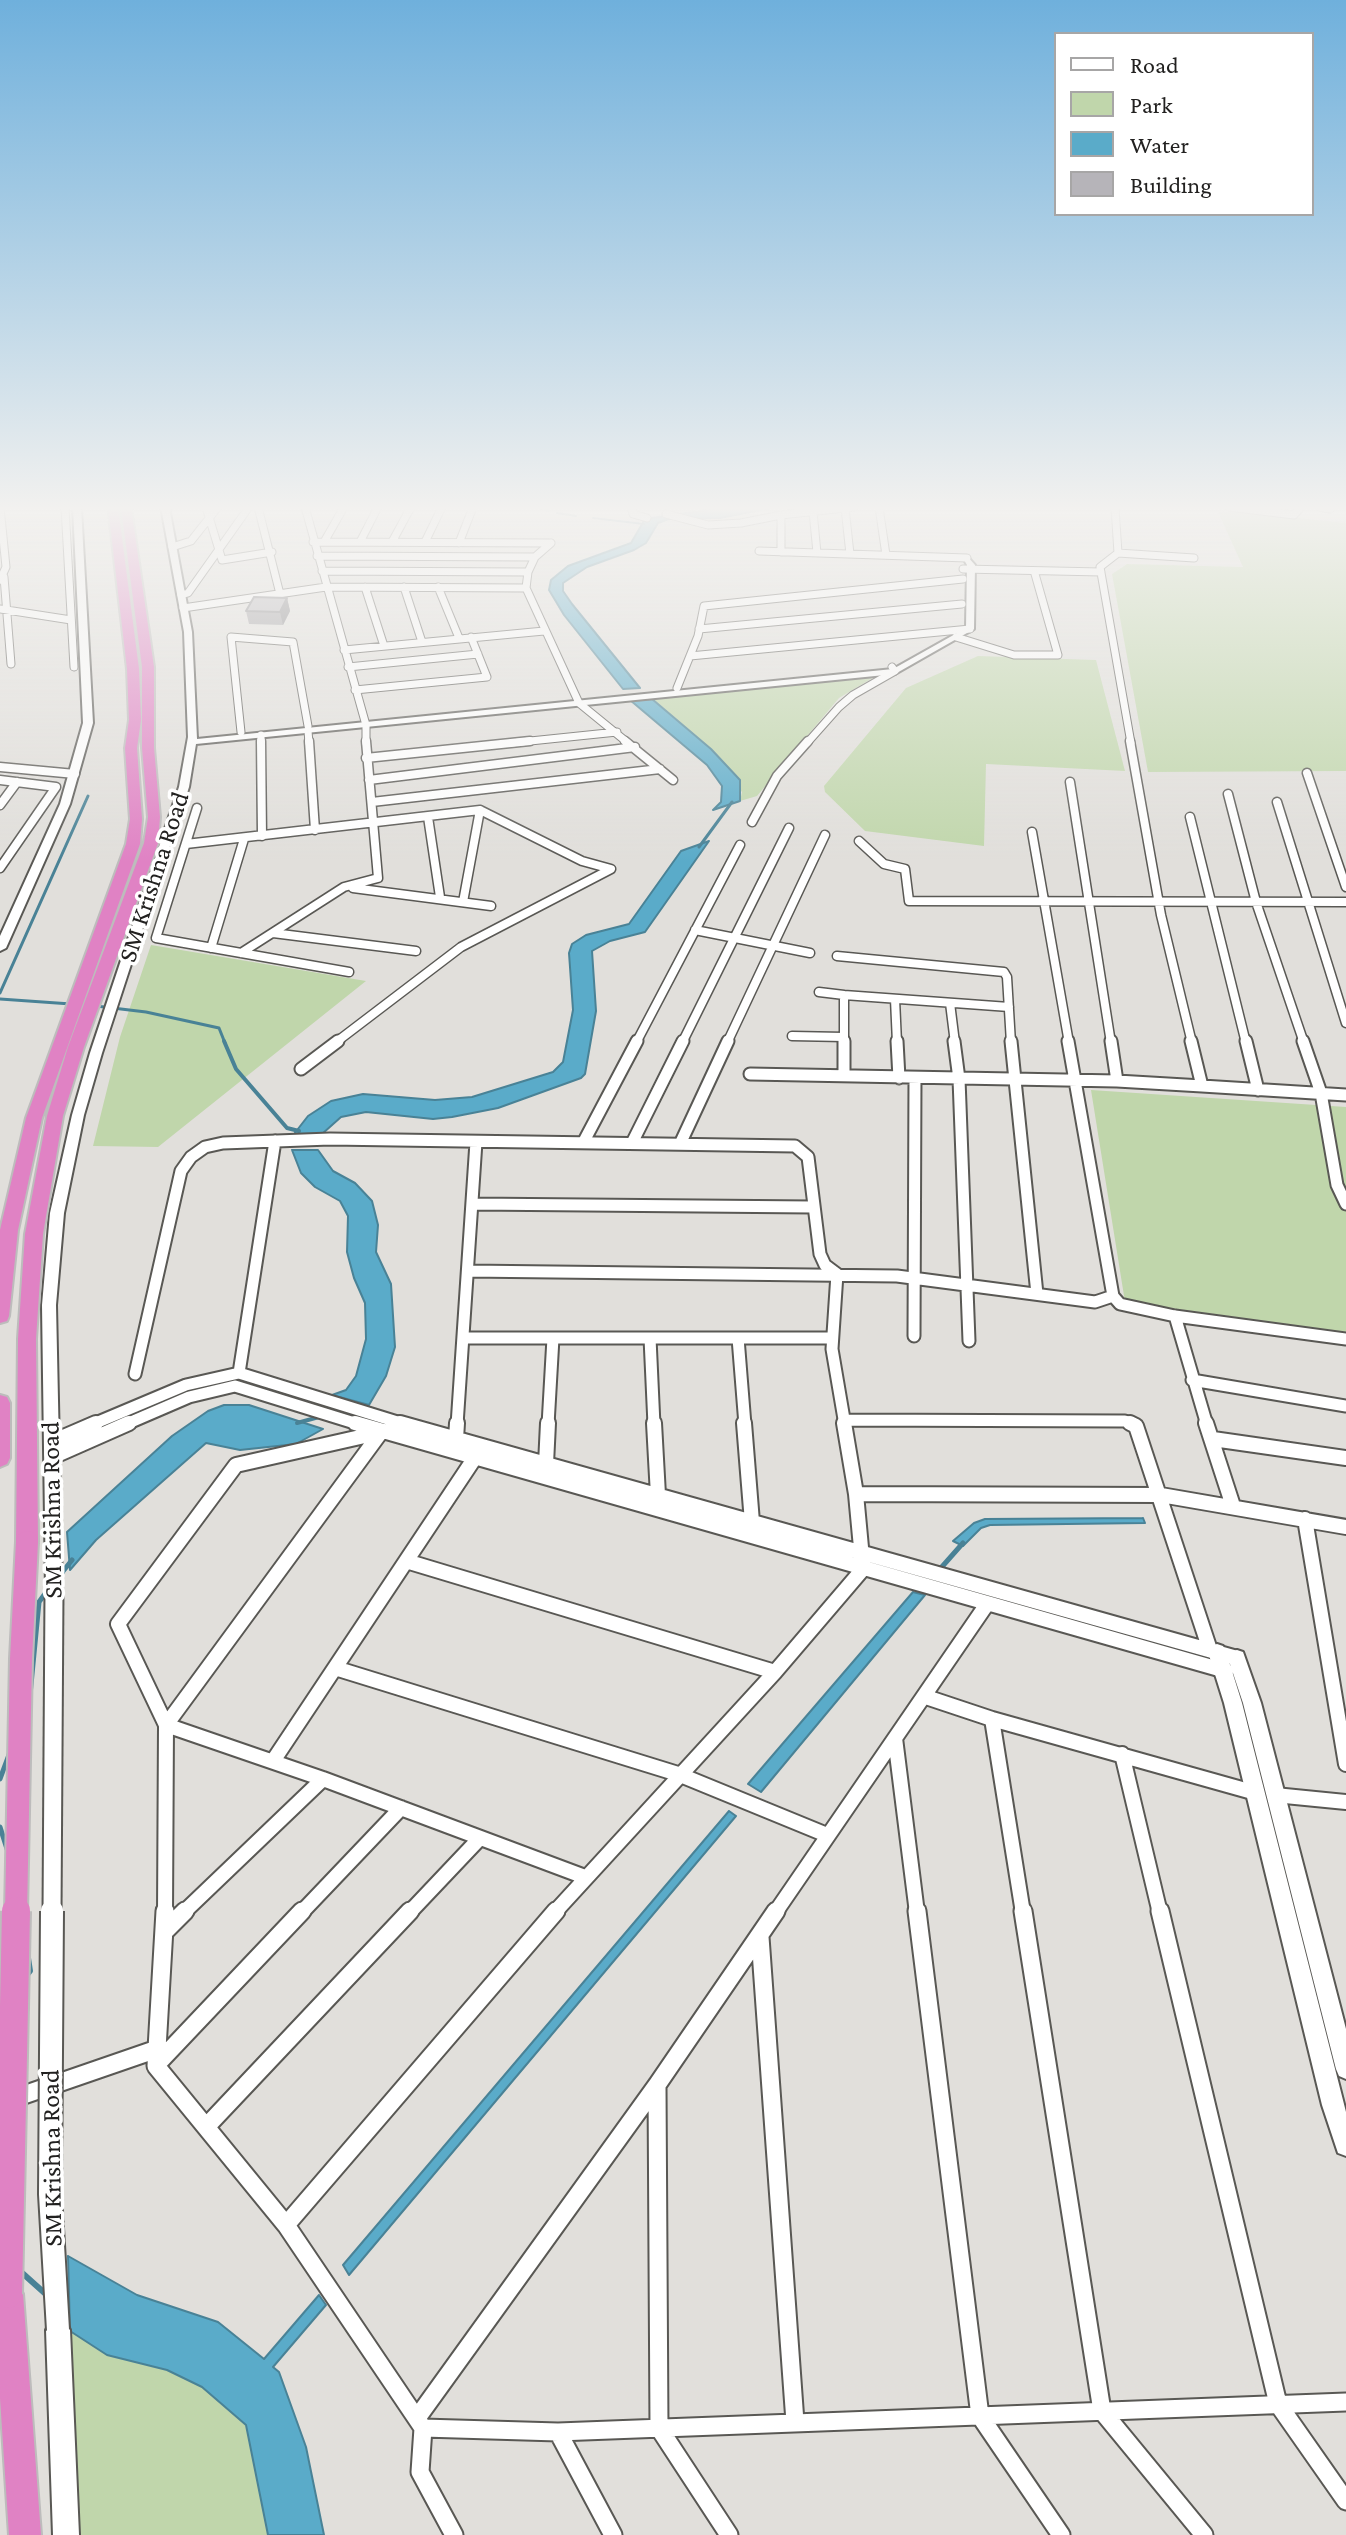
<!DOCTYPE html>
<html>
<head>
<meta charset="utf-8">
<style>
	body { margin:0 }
	#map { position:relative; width:1346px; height:2535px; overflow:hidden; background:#e1dfdb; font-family:"Crimson Pro",serif }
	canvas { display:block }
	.legend { position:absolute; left:1054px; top:32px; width:260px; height:184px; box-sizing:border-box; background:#fff; border:2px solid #a7a6a6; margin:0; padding:10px 14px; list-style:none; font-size:24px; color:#222120 }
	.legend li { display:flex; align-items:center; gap:16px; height:40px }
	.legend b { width:40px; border:2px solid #a7a6a6 }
</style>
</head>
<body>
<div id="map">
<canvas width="1346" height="2535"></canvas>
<ul class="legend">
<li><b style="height:10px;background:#fff"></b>Road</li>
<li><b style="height:22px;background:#c0d6ab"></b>Park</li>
<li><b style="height:22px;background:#5aabc9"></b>Water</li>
<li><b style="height:22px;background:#b6b4b9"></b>Building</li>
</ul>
</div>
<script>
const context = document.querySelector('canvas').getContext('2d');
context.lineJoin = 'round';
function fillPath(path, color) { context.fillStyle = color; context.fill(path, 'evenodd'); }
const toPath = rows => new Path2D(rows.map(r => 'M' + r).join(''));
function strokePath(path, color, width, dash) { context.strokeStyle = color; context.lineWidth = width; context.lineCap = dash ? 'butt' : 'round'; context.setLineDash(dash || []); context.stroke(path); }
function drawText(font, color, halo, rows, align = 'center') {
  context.font = font + ' "Crimson Pro",serif'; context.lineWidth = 7; context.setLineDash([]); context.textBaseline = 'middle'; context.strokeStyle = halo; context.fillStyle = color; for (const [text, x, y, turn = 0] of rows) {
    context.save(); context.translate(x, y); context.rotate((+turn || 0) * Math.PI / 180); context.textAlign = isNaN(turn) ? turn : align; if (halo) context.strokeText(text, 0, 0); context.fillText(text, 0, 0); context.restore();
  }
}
const green = toPath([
	[1233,511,1346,523,1346,771,1148,772,1112,574,1127,564,1243,567,1218,512],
	[978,656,1096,660,1125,771,986,764,984,846,865,831,825,792,824,786,906,688],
	[876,676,839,698,757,796,740,801,742,792,652,699],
	[151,945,366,981,158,1147,93,1146,120,1037],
	[1091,1090,1346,1107,1346,1332,1125,1302],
	[70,2331,107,2355,167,2370,202,2387,246,2425,268,2535,78,2535]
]);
const water = toPath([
	[728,507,775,507,720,518,669,519,658,523,646,543,634,550,587,567,563,583,563,591,572,604,640,688,623,689,564,615,549,590,551,580,568,566,631,543,645,519,728,507],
	[652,699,711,749,740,780,740,801,713,810,721,802,722,786,707,765,630,700,652,699],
	[709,841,645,932,610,941,592,951,596,1011,585,1074,581,1078,498,1108,452,1117,433,1119,366,1112,341,1117,322,1134,294,1134,308,1116,331,1101,363,1094,435,1100,472,1097,553,1072,563,1062,573,1010,569,953,572,944,586,935,629,924,681,851,709,841],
	[292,1150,318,1150,333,1171,355,1183,372,1201,378,1225,376,1252,391,1284,395,1347,386,1376,369,1405,332,1395,346,1390,356,1376,366,1339,365,1303,354,1278,347,1252,348,1216,340,1201,315,1187,301,1173,292,1150],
	[224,1405,249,1405,323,1429,296,1444,240,1450,206,1443,96,1540,70,1570,67,1532,172,1436,208,1411,224,1405],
	[1143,1518,1145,1523,990,1525,981,1528,963,1546,953,1541,974,1523,985,1519,1143,1518],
	[913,1592,925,1595,761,1792,748,1784,913,1592],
	[729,1811,736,1816,349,2275,343,2265,729,1811],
	[68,2256,137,2295,218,2322,264,2359,319,2295,326,2305,273,2367,279,2372,306,2447,324,2535,268,2535,246,2425,202,2387,167,2370,107,2355,70,2331,68,2256]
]);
const streamFar4 = toPath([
	[536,507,549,511],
	[557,513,576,516],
	[593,518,644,524]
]);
const streamFar3 = toPath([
	[699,847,732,802],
	[0,993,88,796],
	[0,999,71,1004],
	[96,1006,146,1012,219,1028,225,1043]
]);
const streamFar2 = toPath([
	[224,1041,236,1069,287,1128,299,1131],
	[297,1423,319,1417]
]);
const streamFar1 = toPath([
	[940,1569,963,1543],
	[60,1575,72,1560],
	[30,1695,39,1602,47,1591],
	[0,1779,10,1752],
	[0,1827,8,1852]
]);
const stream = toPath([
	[26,1976,30,1971,28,1958],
	[20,2271,49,2297]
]);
const minorFar4 = toPath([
	[0,507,6,567,0,580],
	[65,507,74,667],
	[206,507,222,560,272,552],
	[258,507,280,594],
	[305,507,366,725,366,743],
	[631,507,633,514,647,518],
	[879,507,886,555],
	[1115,507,1118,553,1100,567,1131,743],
	[1229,507,1294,515,1301,507],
	[1320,507,1330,509],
	[845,508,850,554],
	[813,511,817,553],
	[666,514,708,525,741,523,781,515,781,552],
	[781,515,854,507],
	[313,542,551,543],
	[324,542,344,507],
	[360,542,378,507],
	[392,542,411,507],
	[425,542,442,507],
	[459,543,473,507],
	[551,543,535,557,528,572,526,588,579,703,628,743],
	[172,547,191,541,218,507],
	[759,551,967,558],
	[1118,553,1194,558],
	[317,556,535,557],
	[963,569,1101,572],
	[322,571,528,572],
	[4,577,11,664],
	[365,587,384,646],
	[404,587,422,642],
	[438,587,459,638],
	[181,595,188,593,249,507],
	[183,608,326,587,526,588],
	[0,609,71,620],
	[699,629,962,604],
	[956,637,1014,655,1058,655,1035,574],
	[344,650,544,631],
	[690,656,970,629],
	[348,667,478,654],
	[677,688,698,636,704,606,963,579],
	[355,690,487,677,471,637],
	[308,731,309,743],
	[241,732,231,637,293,642,308,726],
	[261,735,261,743],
	[511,743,617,732],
	[807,743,839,707,853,695,895,671,892,667]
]);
const minorFar3 = toPath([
	[261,741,262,836],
	[309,741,315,830],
	[625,741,673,780],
	[1130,741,1161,915,1192,1043],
	[366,758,530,741],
	[0,767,75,774],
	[1307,773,1346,887],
	[0,780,56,787,0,868],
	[369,780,635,747],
	[1070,782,1111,1043],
	[1228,794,1256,902,1304,1043],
	[372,802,660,769],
	[1277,802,1346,1023],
	[0,805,17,782],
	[197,808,156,938,349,972],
	[428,817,440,897],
	[1190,817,1246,1043],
	[752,822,777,776,808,741],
	[1032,832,1069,1043],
	[859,841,884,864,905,869,909,901,1346,902],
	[186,844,480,810,582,861,611,869,461,947,335,1043],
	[353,888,491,906],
	[463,902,480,810],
	[695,930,810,953],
	[273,933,416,951],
	[211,948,244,839],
	[241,953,344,887,378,878,366,741],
	[837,956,1004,972,1007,977,1011,1043],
	[819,992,844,995],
	[895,999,897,1043],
	[950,1003,955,1043],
	[792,1036,844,1037],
	[636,1043,740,845],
	[682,1043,789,828],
	[727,1043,825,835],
	[844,1043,844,995,1009,1007]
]);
const minorFar2 = toPath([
	[844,1041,844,1076],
	[897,1041,899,1078],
	[954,1041,959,1079,969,1341],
	[1011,1041,1037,1294],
	[1068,1041,1113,1296],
	[1111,1041,1117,1081],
	[1191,1041,1202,1086,1346,1095],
	[1246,1041,1258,1090],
	[1303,1041,1321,1093,1337,1185,1346,1204],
	[301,1069,338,1041],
	[750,1074,1117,1081,1202,1086],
	[583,1143,637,1041],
	[632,1143,683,1041],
	[680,1144,728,1041],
	[473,1204,812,1207],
	[468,1271,897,1276,1095,1302,1113,1296,1120,1304,1175,1316,1346,1339],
	[1175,1316,1207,1425],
	[914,1336,915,1078],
	[463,1338,832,1338],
	[650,1338,654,1425],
	[738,1338,745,1425],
	[239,1373,275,1141],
	[135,1374,181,1171,191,1157,205,1147,223,1143,330,1139,795,1146,808,1157,820,1254,825,1265,837,1274,832,1349,845,1425],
	[1192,1380,1346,1406],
	[845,1420,1125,1421,1134,1425],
	[91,1425,186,1385,239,1373,407,1425],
	[124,1425,189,1397,235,1386,361,1425],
	[457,1425,476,1142],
	[548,1425,553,1338]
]);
const minorFar1 = toPath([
	[355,1423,1226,1671],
	[400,1423,1237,1658],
	[654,1423,658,1495],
	[744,1423,752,1522],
	[1130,1423,1136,1426,1210,1650],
	[1206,1423,1233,1506],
	[456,1439,457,1423],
	[1213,1439,1346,1458],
	[52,1442,96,1423],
	[52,1457,129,1423],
	[546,1464,548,1423],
	[856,1494,1161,1495,1346,1527],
	[1305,1519,1346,1764],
	[406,1561,775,1672],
	[335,1668,678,1774,827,1835],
	[926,1697,992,1719,1256,1793],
	[992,1719,1023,1913],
	[166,1725,323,1779,585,1877],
	[166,1725,381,1432],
	[895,1738,917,1913],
	[1122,1754,1160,1913],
	[273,1761,474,1459],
	[1275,1795,1346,1802],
	[165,1913,166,1725,118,1624,236,1465,409,1426],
	[183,1913,323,1779],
	[301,1913,401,1808],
	[409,1913,480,1838],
	[554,1913,775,1672,863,1569,856,1494,844,1423],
	[775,1913,987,1604]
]);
const minor = toPath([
	[165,1911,156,2066,286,2225,423,2428,420,2472,454,2535],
	[917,1911,980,2416,1061,2535],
	[1023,1911,1102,2411,1204,2535],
	[1160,1911,1278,2404,1346,2501],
	[165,1931,185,1911],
	[760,1937,795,2422],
	[156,2065,302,1911],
	[657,2086,659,2428,729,2535],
	[12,2099,157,2049],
	[206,2127,410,1911],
	[286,2225,556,1911],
	[417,2418,657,2085,776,1911],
	[423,2428,558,2432,1346,2402],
	[558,2432,613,2535]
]);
const tertiary = toPath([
	[73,507,81,507,93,723,70,804,6,948,0,951,0,936,60,804,83,723,73,507],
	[161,507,169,507,192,632,197,739,893,669,966,628,967,565,963,558,967,556,975,565,974,629,895,674,196,744,189,787,102,1053,84,1115,64,1213,56,1305,62,1591,60,1596,54,1599,48,1596,46,1591,42,1305,50,1213,72,1115,90,1053,179,787,188,737,184,632,161,507],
	[1217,1644,1223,1646,1226,1652,1242,1703,1346,2112,1346,2156,1338,2153,1322,2105,1224,1703,1208,1652,1211,1646,1217,1644],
	[1237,1650,1243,1652,1261,1703,1346,2029,1346,2079,1339,2076,1336,2069,1243,1703,1228,1658,1231,1652,1237,1650],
	[58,2318,66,2322,70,2330,79,2535,53,2535,46,2330,50,2322,58,2318]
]);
const trunk = toPath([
	[108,507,118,507,139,669,141,720,137,748,142,819,140,844,42,1118,18,1230,9,1316,7,1321,0,1323,0,1230,26,1118,126,844,130,819,125,748,129,720,127,669,108,507],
	[121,507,131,507,154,667,154,748,160,817,158,843,84,1047,63,1116,43,1234,36,1339,38,1542,34,1549,27,1551,20,1549,16,1542,18,1339,25,1234,47,1116,68,1047,144,843,148,817,142,748,142,667,121,507],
	[0,1395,7,1397,10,1403,10,1458,7,1464,0,1467,0,1395],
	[8,2279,18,2284,23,2294,41,2535,9,2535,0,2398,0,2283,8,2279]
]);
const tertiaryBridgeFar1 = toPath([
	[52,1913,54,1591]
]);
const tertiaryBridge = toPath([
	[52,1911,50,2194,58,2330]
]);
const trunkBridgeFar1 = toPath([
	[16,1913,21,1659,27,1542]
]);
const trunkBridge = toPath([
	[8,2294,16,1911]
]);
const wall = toPath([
	[287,598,290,611,283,625,249,624,246,611]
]);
const shadedWall = toPath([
	[287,598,290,611,283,625,280,612]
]);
const building = toPath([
	[254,597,287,598,280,612,246,611,254,597]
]);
const streetNames = [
	["SM Krishna Road",154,877,-72],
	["SM Krishna Road",52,1510,-91],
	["SM Krishna Road",52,2158,-91]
];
fillPath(green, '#c0d6ab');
fillPath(water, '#5aabc9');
strokePath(water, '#498296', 2);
strokePath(streamFar4, '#498296', 2);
strokePath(streamFar3, '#498296', 3);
strokePath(streamFar2, '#498296', 4);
strokePath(streamFar1, '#498296', 5);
strokePath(stream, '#498296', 6);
strokePath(minorFar4, '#595854', 9);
strokePath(minorFar3, '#595854', 11);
strokePath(minorFar2, '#595854', 15);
strokePath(minorFar1, '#595854', 18);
strokePath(minor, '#595854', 21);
strokePath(tertiary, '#595854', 4);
strokePath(trunk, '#bdbcbc', 4);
strokePath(minorFar4, '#fff', 7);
strokePath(minorFar3, '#fff', 8);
strokePath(minorFar2, '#fff', 11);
strokePath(minorFar1, '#fff', 14);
strokePath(minor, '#fff', 17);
fillPath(tertiary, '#fff');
fillPath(trunk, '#e082c4');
strokePath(tertiaryBridgeFar1, '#595854', 21, []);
strokePath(tertiaryBridge, '#595854', 26, []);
strokePath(trunkBridgeFar1, '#bdbcbc', 26, []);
strokePath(trunkBridge, '#bdbcbc', 32, []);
strokePath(tertiaryBridgeFar1, '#fff', 17);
strokePath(tertiaryBridge, '#fff', 22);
strokePath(trunkBridgeFar1, '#e082c4', 22);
strokePath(trunkBridge, '#e082c4', 28);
fillPath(wall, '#9d9b9f');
fillPath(shadedWall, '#7f7e82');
fillPath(building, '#b6b4b9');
strokePath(building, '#7f7e82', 2);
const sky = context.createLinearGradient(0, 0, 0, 862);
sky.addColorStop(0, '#6fb0dc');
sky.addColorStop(0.59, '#f2f1ef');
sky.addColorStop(1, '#f2f1ef00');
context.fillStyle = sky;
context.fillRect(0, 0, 1346, 862);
drawText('26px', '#222120', '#fff', streetNames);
</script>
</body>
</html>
